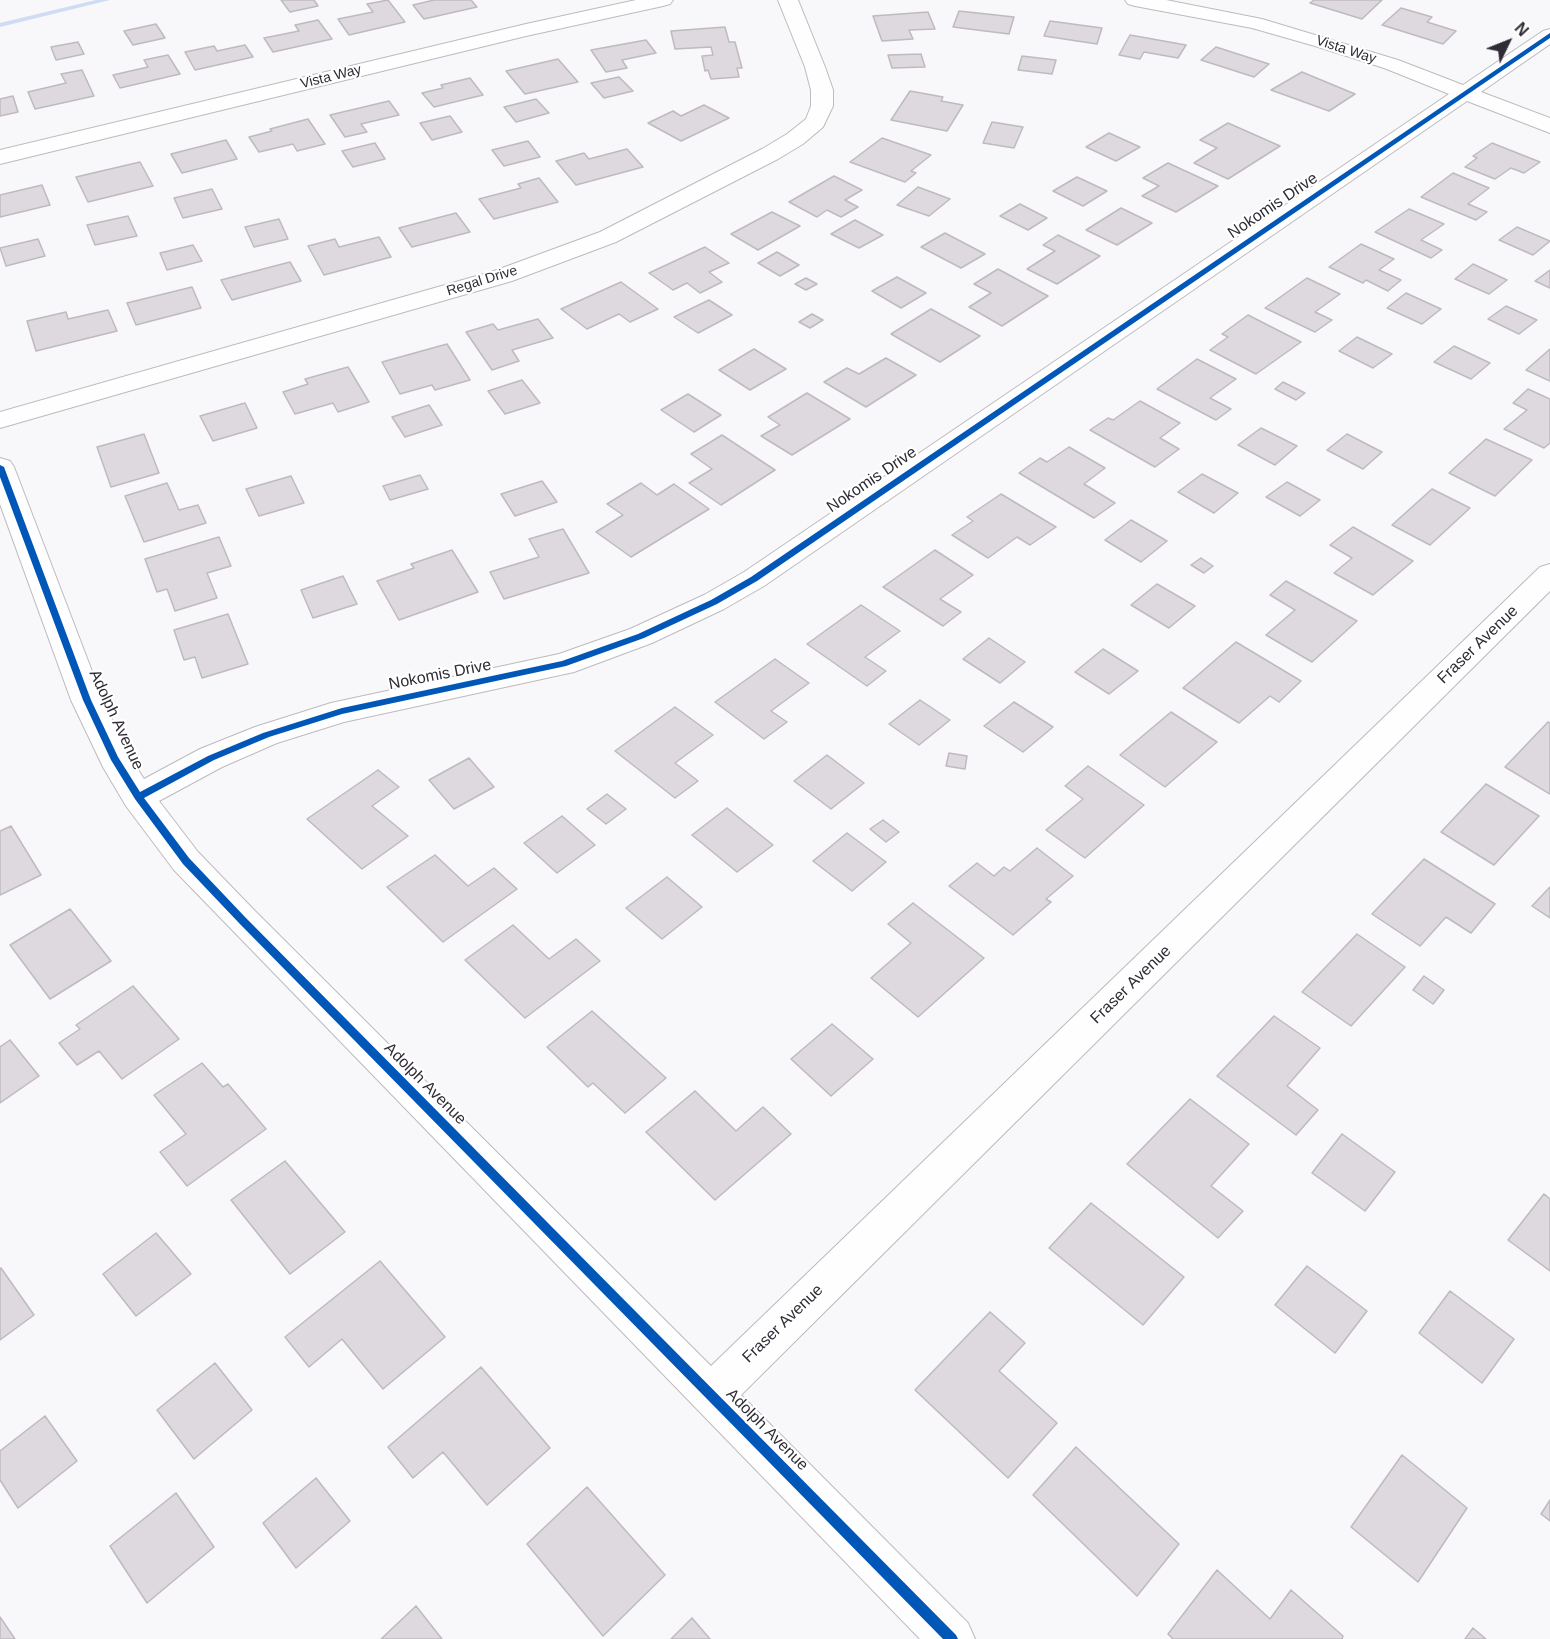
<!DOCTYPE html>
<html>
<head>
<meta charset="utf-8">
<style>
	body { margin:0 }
	#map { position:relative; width:1550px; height:1639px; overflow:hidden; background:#f8f7fa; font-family:Helvetica,sans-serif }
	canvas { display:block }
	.north { position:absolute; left:1478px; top:12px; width:60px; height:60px; -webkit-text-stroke:4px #fff; paint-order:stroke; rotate:47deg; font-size:16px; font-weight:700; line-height:24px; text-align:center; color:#302b36 }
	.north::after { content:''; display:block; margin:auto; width:21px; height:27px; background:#302b36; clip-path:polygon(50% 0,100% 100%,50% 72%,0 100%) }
</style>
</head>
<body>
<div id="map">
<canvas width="1550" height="1639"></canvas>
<div class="north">N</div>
</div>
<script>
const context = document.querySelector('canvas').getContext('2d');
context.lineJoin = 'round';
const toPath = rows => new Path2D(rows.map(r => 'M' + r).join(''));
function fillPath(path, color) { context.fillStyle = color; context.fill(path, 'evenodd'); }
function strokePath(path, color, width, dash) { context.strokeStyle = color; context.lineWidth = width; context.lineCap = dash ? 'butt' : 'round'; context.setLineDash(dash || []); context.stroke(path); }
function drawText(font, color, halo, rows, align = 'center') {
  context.font = font + ' Helvetica,sans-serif'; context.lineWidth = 4.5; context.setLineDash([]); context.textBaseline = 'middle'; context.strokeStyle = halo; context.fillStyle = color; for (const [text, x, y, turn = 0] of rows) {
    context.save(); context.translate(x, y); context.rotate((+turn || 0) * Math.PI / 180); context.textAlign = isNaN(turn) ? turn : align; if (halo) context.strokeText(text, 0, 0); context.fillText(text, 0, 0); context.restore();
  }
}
const stream = toPath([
	[96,0,110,0,0,27,0,23,96,0]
]);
const building = toPath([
	[281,0,314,0,318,6,290,12,281,0],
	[388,0,405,22,349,35,338,19,373,12,367,4,388,0],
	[434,0,471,0,477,7,424,19,413,5,434,0],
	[1314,0,1382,0,1362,19,1310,3,1314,0],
	[1401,8,1432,17,1427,22,1456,31,1443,44,1382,25,1401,8],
	[959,11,1014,17,1009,34,953,27,959,11],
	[928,12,935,29,909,30,913,39,882,41,873,16,928,12],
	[318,20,332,39,273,52,264,38,299,31,295,25,318,20],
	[1050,21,1102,28,1097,44,1044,36,1050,21],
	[156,24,165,38,133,45,124,31,156,24],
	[725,27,729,42,735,42,742,68,737,68,739,77,711,79,708,70,705,71,702,56,713,55,711,47,675,49,671,31,725,27],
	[1130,35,1186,45,1178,58,1144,52,1140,59,1119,55,1130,35],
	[646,40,656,53,622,60,627,68,606,72,591,50,646,40],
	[78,42,84,54,56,60,51,47,78,42],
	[245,45,253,57,195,70,185,52,214,46,217,51,245,45],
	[1216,47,1269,64,1254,77,1201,60,1216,47],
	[921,54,925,67,892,68,888,55,921,54],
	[168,55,180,74,120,88,113,75,148,67,144,60,168,55],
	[1022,56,1056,60,1052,74,1018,70,1022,56],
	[558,59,578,82,525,94,506,71,558,59],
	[82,70,94,96,35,109,28,92,66,83,61,74,82,70],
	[1302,72,1355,94,1329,111,1271,90,1302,72],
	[619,77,633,91,604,98,591,83,619,77],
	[470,78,483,95,434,107,422,93,443,88,441,85,470,78],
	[910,91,943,97,941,101,963,105,947,131,891,120,910,91],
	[13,96,18,112,0,116,0,99,13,96],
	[536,99,549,113,516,122,504,107,536,99],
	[389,101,399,115,361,124,367,132,345,137,330,115,389,101],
	[704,105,729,118,681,141,648,123,673,111,681,116,704,105],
	[450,116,462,132,432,140,420,123,450,116],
	[308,119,325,144,297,151,293,144,259,152,249,137,272,131,270,129,308,119],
	[992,122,1023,127,1014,148,983,143,992,122],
	[1228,123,1280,146,1228,179,1194,163,1217,148,1200,140,1228,123],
	[1109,133,1140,147,1116,161,1086,147,1109,133],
	[882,138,931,155,911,171,916,173,905,182,850,162,882,138],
	[226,140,237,159,182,173,171,154,226,140],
	[528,141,540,157,504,166,492,150,528,141],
	[375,143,385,159,353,167,342,151,375,143],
	[1492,143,1540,162,1524,173,1511,168,1495,179,1465,167,1477,158,1473,156,1492,143],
	[627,149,643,167,576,185,556,161,584,153,589,159,627,149],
	[140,162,153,186,88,202,76,177,140,162],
	[1168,163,1218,186,1176,212,1142,196,1159,186,1143,178,1168,163],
	[1453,173,1489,188,1468,204,1487,212,1476,220,1421,197,1453,173],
	[834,176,862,190,845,200,858,207,841,217,827,210,817,217,789,202,834,176],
	[1077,177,1107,191,1083,206,1053,191,1077,177],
	[539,178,558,202,494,219,479,199,521,188,518,184,539,178],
	[42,185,50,205,0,217,0,195,42,185],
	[918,187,950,199,929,216,897,205,918,187],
	[212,189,222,209,183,218,174,198,212,189],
	[1020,204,1047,218,1028,230,1000,216,1020,204],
	[1121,208,1152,223,1117,245,1086,230,1121,208],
	[1409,209,1444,224,1421,240,1442,250,1431,258,1375,232,1409,209],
	[772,212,800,226,758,250,731,234,772,212],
	[456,213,470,232,412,247,399,228,456,213],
	[128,216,137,236,95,245,87,225,128,216],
	[279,219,288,239,254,247,245,227,279,219],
	[855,220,883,235,859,248,831,234,855,220],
	[1517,227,1550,241,1533,255,1499,240,1517,227],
	[945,233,985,254,961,268,921,247,945,233],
	[1058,235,1100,256,1057,284,1027,269,1055,251,1043,245,1058,235],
	[379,237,391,257,324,275,308,246,335,239,339,247,379,237],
	[38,239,45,256,6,266,0,248,38,239],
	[1361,244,1394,259,1379,270,1401,280,1388,291,1366,280,1363,283,1329,267,1361,244],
	[193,245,202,261,167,270,160,253,193,245],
	[705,247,729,263,709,272,722,282,700,293,687,283,673,290,649,273,705,247],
	[777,252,799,265,780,276,758,263,777,252],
	[290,262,301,281,232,300,221,280,290,262],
	[1473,264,1507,280,1489,294,1455,279,1473,264],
	[998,269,1048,296,1002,326,969,307,991,293,974,284,998,269],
	[1550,270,1550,288,1535,281,1550,270],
	[897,277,926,293,901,308,872,291,897,277],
	[806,278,817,284,806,290,795,284,806,278],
	[1307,278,1340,294,1315,312,1332,320,1315,332,1265,308,1307,278],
	[621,282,658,309,630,322,619,314,587,329,561,309,621,282],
	[192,287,201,308,136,325,127,303,192,287],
	[1406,293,1441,309,1422,324,1387,308,1406,293],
	[709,300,732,315,698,333,674,317,709,300],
	[1506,306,1537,320,1519,334,1488,319,1506,306],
	[931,309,980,336,940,362,891,334,931,309],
	[108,310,117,331,36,351,27,321,66,312,68,319,108,310],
	[812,314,823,320,810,328,799,322,812,314],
	[1248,315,1301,342,1256,374,1210,350,1228,337,1222,334,1248,315],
	[538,319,553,338,512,350,519,361,492,370,466,332,493,324,498,330,538,319],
	[1357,337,1392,354,1373,368,1339,351,1357,337],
	[447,344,470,380,435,390,432,385,400,394,382,362,447,344],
	[1454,346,1490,363,1471,379,1434,362,1454,346],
	[754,349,786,369,750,390,719,370,754,349],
	[1550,349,1550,381,1526,370,1550,349],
	[886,358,916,375,866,407,824,382,847,368,859,374,886,358],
	[1197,359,1236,379,1210,398,1231,409,1216,420,1157,389,1197,359],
	[348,367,369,402,338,412,333,403,295,414,283,392,308,384,305,379,348,367],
	[522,380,540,403,505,414,488,391,522,380],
	[1283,382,1305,393,1296,400,1275,389,1283,382],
	[1528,389,1550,399,1550,443,1544,448,1504,429,1527,410,1513,403,1528,389],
	[807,393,850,419,792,455,761,436,780,425,768,417,807,393],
	[688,394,721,415,694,432,661,410,688,394],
	[1140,401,1180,423,1160,438,1179,449,1155,467,1090,430,1108,418,1113,420,1140,401],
	[245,403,257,428,213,441,200,416,245,403],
	[429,405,442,425,405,437,392,417,429,405],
	[1261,428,1297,446,1275,465,1238,445,1261,428],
	[144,434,159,473,111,487,97,447,144,434],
	[1347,434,1382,452,1363,469,1327,450,1347,434],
	[722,435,775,470,721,505,689,483,712,469,691,454,722,435],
	[1486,439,1532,460,1495,496,1449,473,1486,439],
	[1069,447,1105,468,1084,484,1115,503,1094,518,1019,473,1040,458,1047,462,1069,447],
	[1202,474,1238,493,1214,513,1178,492,1202,474],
	[420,475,428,489,390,500,383,486,420,475],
	[291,476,304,503,259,516,246,489,291,476],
	[542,481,557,502,515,516,501,494,542,481],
	[1287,482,1320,500,1300,516,1266,497,1287,482],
	[167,483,179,510,198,505,206,523,144,542,125,496,167,483],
	[641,483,657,495,674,484,709,509,631,557,596,532,623,515,607,504,641,483],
	[1432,489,1470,508,1430,545,1392,525,1432,489],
	[1001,494,1056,527,1030,545,1017,537,988,558,952,535,973,521,967,517,1001,494],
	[1131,520,1167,541,1141,562,1105,540,1131,520],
	[1353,527,1413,561,1373,595,1334,573,1352,558,1330,545,1353,527],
	[563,529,589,573,504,599,490,572,539,557,529,539,563,529],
	[219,537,231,566,207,573,217,598,175,611,167,589,157,592,145,559,219,537],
	[452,550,478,592,399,620,377,581,414,568,411,564,452,550],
	[935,550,973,575,940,599,961,612,943,626,883,587,935,550],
	[1201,558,1213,566,1204,573,1191,565,1201,558],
	[343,576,357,604,313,618,301,590,343,576],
	[1286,581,1357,621,1312,662,1266,635,1295,610,1270,595,1286,581],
	[1157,584,1195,606,1169,628,1131,605,1157,584],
	[861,605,900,631,865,657,886,671,867,686,807,644,861,605],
	[228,614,248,664,202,678,195,657,184,660,174,630,228,614],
	[989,638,1025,662,1000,683,963,659,989,638],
	[1236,642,1301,681,1279,702,1270,696,1239,723,1183,688,1236,642],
	[1103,649,1138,671,1109,694,1075,672,1103,649],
	[775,659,809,683,771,711,787,722,764,739,715,702,775,659],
	[920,700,950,720,919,745,889,724,920,700],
	[1014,702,1053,727,1023,752,984,726,1014,702],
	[675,707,713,735,675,763,698,781,675,798,615,751,675,707],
	[1171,712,1217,742,1165,787,1120,755,1171,712],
	[1548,722,1550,723,1550,794,1505,767,1548,722],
	[949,753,967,756,965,769,946,766,949,753],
	[827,755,864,783,831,809,794,781,827,755],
	[469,758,494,787,454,809,429,780,469,758],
	[1088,766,1144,805,1085,858,1046,830,1083,799,1065,786,1088,766],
	[378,770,399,787,372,806,408,836,362,869,307,819,378,770],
	[1486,784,1539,816,1494,865,1441,832,1486,784],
	[607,794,626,809,606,824,587,809,607,794],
	[727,808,773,845,737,872,692,835,727,808],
	[562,816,595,845,557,873,524,843,562,816],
	[883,820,899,832,886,842,870,829,883,820],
	[11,826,41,875,0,895,0,831,11,826],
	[847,833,886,862,852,891,813,861,847,833],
	[1037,848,1073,876,1046,899,1051,902,1013,935,949,886,977,863,994,876,1004,867,1010,871,1037,848],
	[435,855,468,886,494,868,517,889,443,942,387,887,435,855],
	[1424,859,1495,904,1471,933,1446,917,1420,946,1372,914,1424,859],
	[667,877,702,907,662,939,626,908,667,877],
	[1550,887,1550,918,1532,906,1550,887],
	[913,903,984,958,918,1017,871,978,911,943,888,924,913,903],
	[70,909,111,961,50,999,10,945,70,909],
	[513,925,549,959,576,939,600,961,525,1018,465,960,513,925],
	[1357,934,1405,967,1351,1026,1302,992,1357,934],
	[1424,976,1444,990,1433,1004,1413,990,1424,976],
	[133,986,179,1039,122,1079,99,1051,77,1065,59,1043,80,1029,76,1025,133,986],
	[592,1011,666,1078,625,1113,593,1083,588,1087,547,1047,592,1011],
	[1274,1016,1320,1048,1287,1086,1318,1110,1296,1135,1217,1076,1274,1016],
	[832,1024,873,1059,831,1096,791,1059,832,1024],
	[10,1040,39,1076,0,1103,0,1047,10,1040],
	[202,1063,223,1087,228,1084,266,1129,187,1186,160,1152,186,1134,154,1095,202,1063],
	[695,1091,736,1131,763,1107,791,1134,715,1200,646,1132,695,1091],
	[1190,1099,1249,1144,1211,1186,1243,1211,1218,1238,1127,1164,1190,1099],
	[1342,1134,1395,1172,1365,1211,1312,1173,1342,1134],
	[285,1161,345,1232,290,1274,231,1200,285,1161],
	[1544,1194,1550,1199,1550,1271,1508,1240,1544,1194],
	[1091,1203,1184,1277,1143,1325,1049,1248,1091,1203],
	[156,1233,191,1274,136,1316,103,1274,156,1233],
	[380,1261,445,1337,383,1389,342,1339,309,1367,285,1337,380,1261],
	[1307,1266,1367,1311,1335,1353,1275,1305,1307,1266],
	[1,1268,34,1315,0,1340,0,1269,1,1268],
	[1450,1291,1514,1339,1482,1383,1419,1333,1450,1291],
	[990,1312,1025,1343,999,1371,1057,1423,1008,1478,915,1390,990,1312],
	[215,1363,252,1410,194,1459,157,1410,215,1363],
	[481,1367,550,1448,487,1505,443,1452,413,1478,388,1447,481,1367],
	[45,1416,77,1461,18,1508,0,1480,0,1451,45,1416],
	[1076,1447,1179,1544,1137,1596,1033,1495,1076,1447],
	[1402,1455,1467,1508,1418,1582,1351,1527,1402,1455],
	[316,1478,350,1521,296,1568,263,1523,316,1478],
	[587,1487,665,1575,603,1636,527,1544,587,1487],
	[176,1493,214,1547,147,1603,110,1546,176,1493],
	[1550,1500,1550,1521,1541,1514,1550,1500],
	[1217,1570,1270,1619,1291,1590,1343,1636,1342,1639,1173,1639,1168,1634,1217,1570],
	[416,1606,442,1639,381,1639,416,1606],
	[0,1617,15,1639,0,1639,0,1617],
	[692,1618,710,1639,671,1639,692,1618],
	[1473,1628,1486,1639,1465,1639,1473,1628]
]);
const street = toPath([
	[636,0,673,0,670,4,663,6,526,36,0,164,0,150,526,24,636,0],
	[778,0,798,0,825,67,833,90,833,106,823,127,803,144,778,159,616,242,512,281,0,428,0,412,494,271,600,232,762,149,787,134,806,119,811,106,811,90,805,67,778,0],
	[1125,0,1166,0,1262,19,1398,60,1463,85,1543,31,1550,29,1550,44,1481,92,1550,118,1550,133,1467,101,764,586,724,609,652,643,574,672,344,722,277,743,222,767,159,801,198,852,254,910,711,1366,1540,567,1550,564,1550,591,741,1395,968,1623,975,1639,920,1639,174,870,126,806,103,767,71,700,0,504,0,458,10,461,14,467,103,700,128,754,144,779,200,749,255,727,331,703,559,654,630,629,704,595,744,572,1449,94,1384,68,1315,46,1252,28,1135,6,1128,4,1125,0]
]);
const cycleway = toPath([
	[1550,33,1550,38,757,581,717,604,644,638,566,666,342,714,269,737,214,760,144,798,189,858,245,917,956,1635,958,1639,943,1639,239,923,183,864,135,799,111,760,83,700,0,477,0,465,4,467,91,700,118,757,140,792,208,756,263,733,342,708,562,661,638,634,711,600,751,577,1550,33]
]);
const farStreetnames = [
	["Vista Way",1346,50,18],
	["Vista Way",331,77,-14],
	["Regal Drive",482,281,-17]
];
const streetNames = [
	["Nokomis Drive",1273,206,-34],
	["Nokomis Drive",872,480,-34],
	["Fraser Avenue",1478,645,-44],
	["Nokomis Drive",440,675,-11],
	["Adolph Avenue",116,720,65],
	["Fraser Avenue",1131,985,-44],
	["Adolph Avenue",425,1084,45],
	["Fraser Avenue",783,1324,-44],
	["Adolph Avenue",767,1430,45]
];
fillPath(stream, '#cedcf4');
fillPath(building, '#ded8df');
strokePath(building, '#bfbac0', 1.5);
strokePath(street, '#bdbac0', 2);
fillPath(street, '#fefefe');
fillPath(cycleway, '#0057b8');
drawText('14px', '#302b36', '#fff', farStreetnames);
drawText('16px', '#302b36', '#fff', streetNames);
</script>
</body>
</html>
